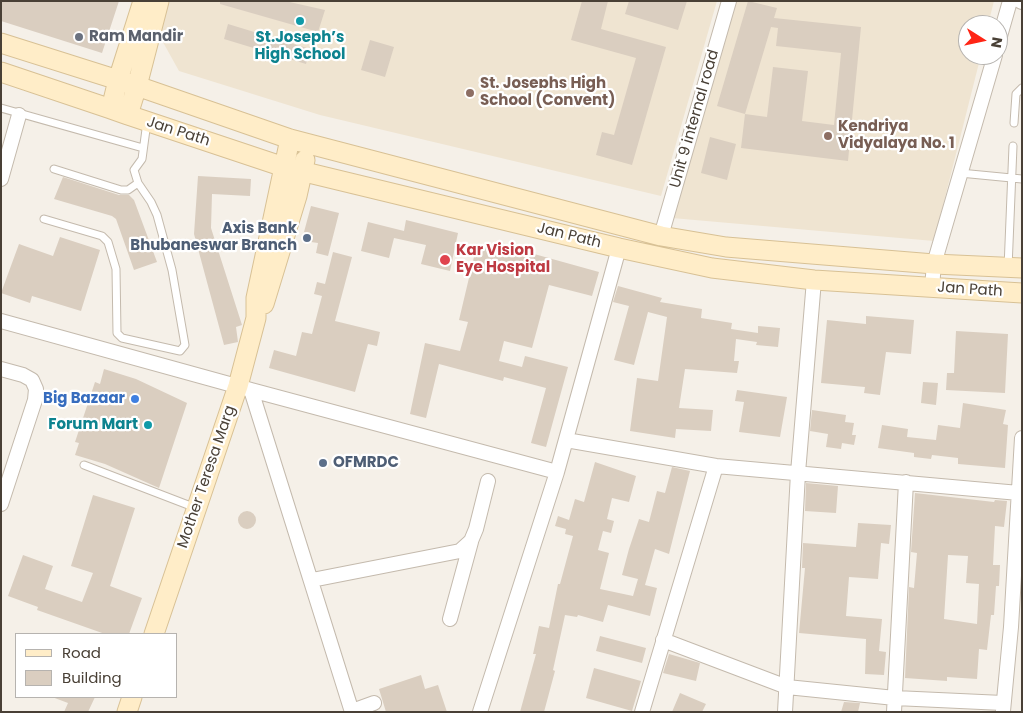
<!DOCTYPE html>
<html>
<head>
<meta charset="utf-8">
<style>
	body { margin:0 }
	#map { position:relative; width:1023px; height:713px; overflow:hidden; background:#f5f0e8; font-family:Poppins,sans-serif }
	canvas { display:block }
	.frame { position:absolute; inset:0; border:2px solid #494036; pointer-events:none }
	.legend { position:absolute; left:15px; top:633px; width:162px; height:65px; box-sizing:border-box; background:#fff; border:1px solid #b6b3af; margin:0; padding:6px 9px; list-style:none; font-size:15px; color:#494036 }
	.legend li { display:flex; align-items:center; gap:10px; height:25px }
	.legend b { width:25px; border:1px solid #b6b3af }
	.north { position:absolute; left:958px; top:15px; width:50px; height:50px; box-sizing:border-box; background:#fff; border:1px solid #b6b3af; border-radius:50%; rotate:100deg; font-size:14px; font-weight:700; line-height:20px; text-align:center; color:#494036 }
	.north::after { content:''; display:block; margin:auto; width:18px; height:22px; background:#ff2515; clip-path:polygon(50% 0,100% 100%,50% 72%,0 100%) }
</style>
</head>
<body>
<div id="map">
<canvas width="1023" height="713"></canvas>
<div class="frame"></div>
<ul class="legend">
<li><b style="height:6px;background:#ffedc8"></b>Road</li>
<li><b style="height:14px;background:#dacec0"></b>Building</li>
</ul>
<div class="north">N</div>
</div>
<script>
const context = document.querySelector('canvas').getContext('2d');
context.lineJoin = 'round';
function fillPath(path, color) { context.fillStyle = color; context.fill(path, 'evenodd'); }
const toPath = rows => new Path2D(rows.map(r => 'M' + r).join(''));
function strokePath(path, color, width, dash) { context.strokeStyle = color; context.lineWidth = width; context.lineCap = dash ? 'butt' : 'round'; context.setLineDash(dash || []); context.stroke(path); }
function drawText(font, color, halo, rows, align = 'center') {
  context.font = font + ' Poppins,sans-serif'; context.lineWidth = 4.5; context.setLineDash([]); context.textBaseline = 'middle'; context.strokeStyle = halo; context.fillStyle = color; for (const [text, x, y, turn = 0] of rows) {
    context.save(); context.translate(x, y); context.rotate((+turn || 0) * Math.PI / 180); context.textAlign = isNaN(turn) ? turn : align; if (halo) context.strokeText(text, 0, 0); context.fillText(text, 0, 0); context.restore();
  }
}
const education = toPath([
	[168,1,717,1,661,196,320,115,179,71,159,35],
	[732,1,994,1,988,25,968,25,968,55,981,55,934,241,672,218]
]);
const building = toPath([
	[1,1,119,1,102,53,1,21],
	[220,1,285,1,325,10,318,32,220,4],
	[582,1,608,1,601,29,666,47,632,165,596,155,602,132,614,135,636,58,571,40],
	[629,1,687,1,678,30,625,14],
	[748,1,777,8,774,18,861,27,848,161,741,148,745,114,717,106],
	[771,27,778,28,776,46,841,53,834,125,802,121,808,71,773,67,767,117,745,114],
	[228,24,310,49,306,64,224,39],
	[370,40,394,47,385,77,361,70],
	[710,137,736,144,727,180,701,173],
	[198,176,251,179,250,196,212,194,211,228,242,325,236,327,238,342,224,345,194,234],
	[63,177,119,195,129,195,134,200,157,262,134,270,116,219,112,216,54,199],
	[311,206,339,213,328,256,316,253,318,243,311,242,313,235,304,232],
	[406,220,458,233,450,271,421,264,426,245,394,238,389,258,361,251,368,222,404,231],
	[60,237,100,250,81,311,32,296,30,303,1,293,19,244,53,256],
	[477,244,508,251,509,247,599,272,592,296,549,285,532,348,504,341,499,361,522,367,525,356,568,367,546,447,531,443,546,388,504,377,503,381,439,364,426,418,410,414,425,343,460,351,468,322,459,320],
	[333,252,352,257,335,321,380,332,377,346,368,344,355,392,269,368,274,350,296,356,302,332,312,334,322,296,314,294,317,282,325,284],
	[618,286,662,298,660,302,702,309,701,318,732,323,731,329,758,333,758,326,780,328,778,347,756,345,757,342,736,339,734,361,739,361,737,373,685,369,679,408,713,410,711,431,676,429,675,438,630,431,637,378,658,381,667,317,648,312,634,365,614,360,629,306,613,302],
	[866,316,914,320,911,354,886,352,880,395,864,393,865,387,821,383,827,320,866,324],
	[956,331,1008,334,1005,393,946,390,947,373,954,373],
	[104,369,136,379,187,403,159,488,105,464,75,455,79,443,75,442,95,382,100,384],
	[923,382,938,383,936,405,921,403],
	[737,390,787,397,780,437,739,432,744,402,735,401],
	[963,403,1006,410,1003,424,1008,425,1005,468,958,464,958,458,932,455,931,459,914,457,914,453,878,448,882,425,908,429,907,437,936,440,938,425,960,428],
	[812,410,846,415,845,422,854,423,852,435,856,435,854,445,842,443,841,449,826,447,828,434,810,431],
	[595,462,636,476,629,502,612,498,607,519,614,521,611,533,603,531,598,550,609,553,600,589,633,596,638,579,622,575,629,549,639,519,649,522,657,491,665,493,672,467,690,471,669,554,655,549,645,585,657,588,650,616,608,605,603,622,578,615,577,617,565,615,553,670,555,671,544,712,520,712,536,654,533,654,539,626,549,628,558,584,560,584,573,536,565,534,566,529,555,526,558,516,569,520,575,499,584,502],
	[806,483,838,486,836,513,805,511],
	[915,493,994,502,995,500,1007,501,1004,527,995,526,993,565,1000,565,999,586,996,586,994,615,991,615,987,650,979,649,977,679,947,677,947,681,905,678,909,587,914,588,917,553,911,552],
	[948,555,968,556,966,583,979,584,977,624,944,619],
	[93,495,135,508,110,586,142,598,129,634,105,634,37,610,38,607,8,596,23,555,53,566,45,589,82,602,93,573,71,566],
	'238 520a9 9 0 1 1 18 0a9 9 0 1 1-18 0Z',
	[858,523,891,525,889,544,881,543,878,579,849,577,846,616,882,619,879,651,886,652,884,675,865,674,866,639,799,633,805,568,802,568,803,543,856,547],
	[600,636,646,648,642,663,596,651],
	[669,654,700,663,696,681,663,673],
	[594,668,641,681,632,711,586,698],
	[421,675,425,689,438,685,447,712,386,712,379,689],
	[680,693,706,704,702,712,672,712],
	[52,697,95,697,88,712,64,712,68,703],
	[844,702,860,703,858,712,841,712]
]);
const lane = toPath([
	[1,108,143,148],
	[1014,123,1016,94,1022,88],
	[54,169,121,190,128,190,138,183],
	[960,173,1022,179],
	[44,219,102,236,108,242,116,269,117,333,122,338,180,351,185,345,172,270,157,215,151,202,138,183,134,170,142,159,147,122],
	[1008,268,1013,146],
	[84,465,196,508]
]);
const street = toPath([
	[1020,1,1022,2],
	[998,43,1010,1],
	[1,179,19,115],
	[661,236,729,1],
	[932,287,934,264,995,55],
	[1,321,251,390,352,712],
	[1,369,23,375,32,380,36,389,35,400,1,504],
	[251,390,557,472],
	[566,440,716,466,1019,493],
	[312,580,460,551,471,541,476,529,488,481],
	[450,619,471,542],
	[663,640,787,687,895,698,1003,703],
	[352,711,374,703],
	[1003,711,1011,627,1022,438],
	[480,712,557,472,619,248],
	[642,712,716,466],
	[785,712,798,473,814,280],
	[894,712,906,482]
]);
const secondary = toPath([
	[159,1,137,86,128,115,111,109,118,80,137,86,290,139,661,236,726,247,934,264,1022,268],
	[1,43,118,80,143,1],
	[1,72,111,109],
	[128,115,284,167,619,248,712,268,814,280,1022,293],
	[264,304,297,196,305,160],
	[154,634,238,386,256,318,256,298,290,139],
	[127,712,132,697]
]);
const markers = [
	[300,21,5,"#0f9aa8"],
	[79,37,5,"#6b7280"],
	[470,93,5,"#8d6e63"],
	[828,136,5,"#8d6e63"],
	[307,238,5,"#5c6f8a"],
	[445,260,6,"#e0444e"],
	[135,399,5,"#3f7fe0"],
	[148,425,5,"#0f9aa8"],
	[323,463,5,"#5c6f8a"]
];
const worshipNames = [
	["Ram Mandir",89,37]
];
const cultureNames = [
	["St.Joseph’s",300,38],
	["High School",300,55],
	["Forum Mart",138,425,"right"]
];
const educationNames = [
	["St. Josephs High",480,84],
	["School (Convent)",480,101],
	["Kendriya",838,127],
	["Vidyalaya No. 1",838,144]
];
const streetNames = [
	["Unit 9 internal road",695,119,-74],
	["Jan Path",178,132,18],
	["Jan Path",569,236,14],
	["Jan Path",970,290,4],
	["Mother Teresa Marg",207,477,-71]
];
const serviceNames = [
	["Axis Bank",297,229],
	["Bhubaneswar Branch",297,246],
	["OFMRDC",333,463,"left"]
];
const healthNames = [
	["Kar Vision",456,251],
	["Eye Hospital",456,268]
];
const shopNames = [
	["Big Bazaar",125,399]
];
fillPath(education, '#efe4d1');
fillPath(building, '#dacec0');
strokePath(lane, '#c4baad', 9);
strokePath(street, '#c4baad', 16);
strokePath(secondary, '#d8c195', 21);
strokePath(lane, '#fff', 7);
strokePath(street, '#fff', 14);
strokePath(secondary, '#ffedc8', 19);
for (const [x, y, r, color] of markers) { const dot = new Path2D(); dot.arc(x, y, r, 0, 2 * Math.PI); context.fillStyle = color; context.fill(dot); strokePath(dot, '#fff', 2); }
drawText('bold 15px', '#5b616d', '#fff', worshipNames, 'left');
drawText('bold 15px', '#0d838f', '#fff', cultureNames);
drawText('bold 15px', '#785e54', '#fff', educationNames, 'left');
drawText('15px', '#494036', '#fff', streetNames);
drawText('bold 15px', '#4e5e75', '#fff', serviceNames, 'right');
drawText('bold 15px', '#be3a42', '#fff', healthNames, 'left');
drawText('bold 15px', '#366cbe', '#fff', shopNames, 'right');
</script>
</body>
</html>
